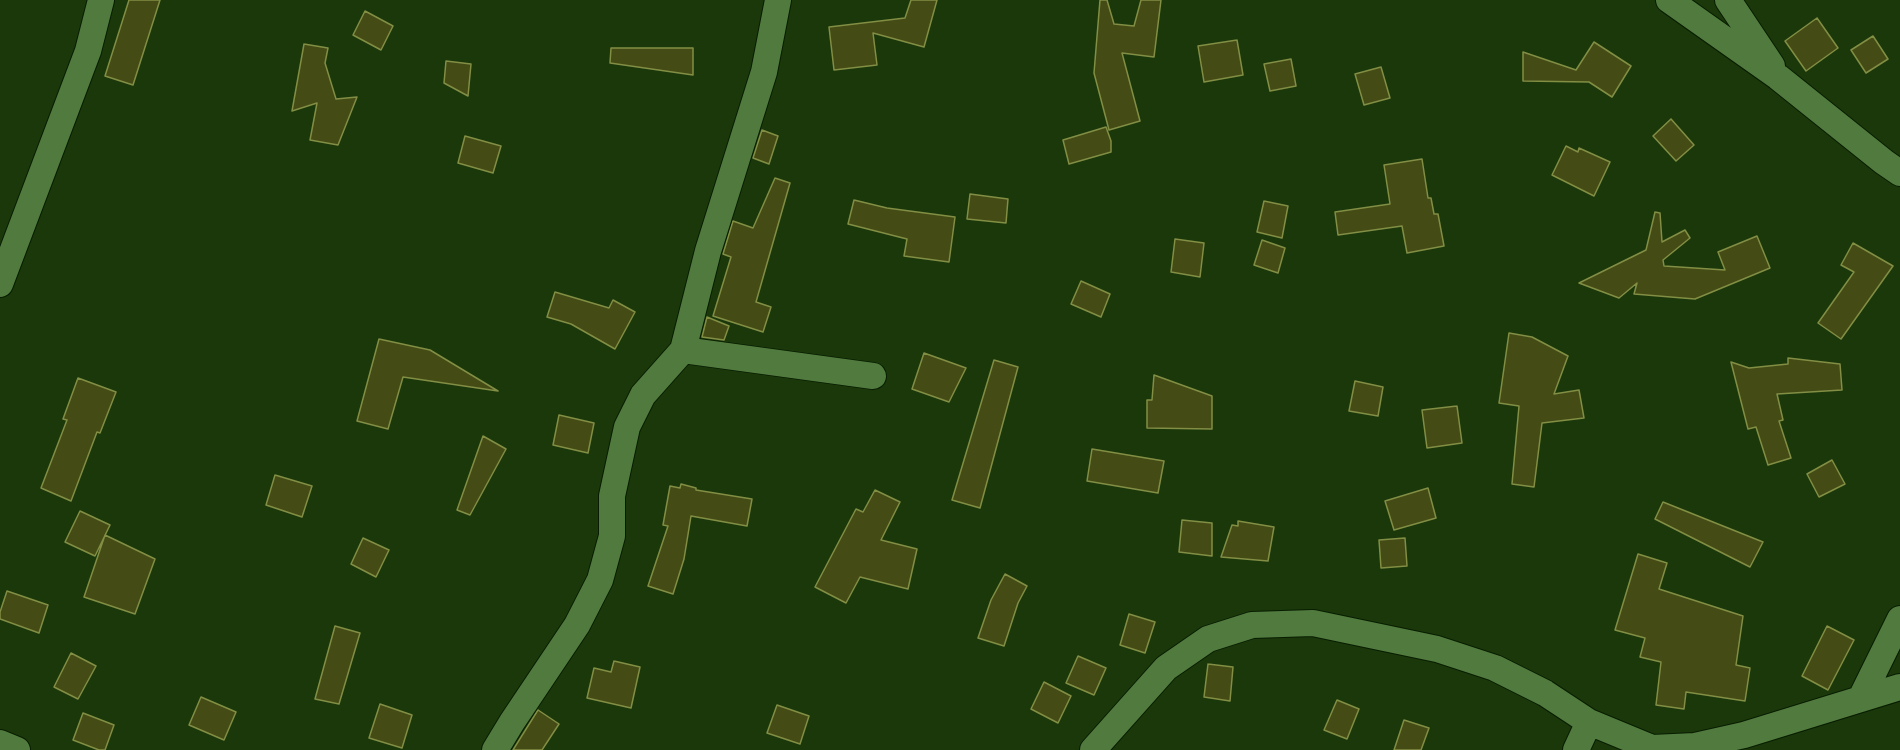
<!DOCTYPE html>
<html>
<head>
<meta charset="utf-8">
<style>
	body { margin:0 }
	canvas { display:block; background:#1a380a }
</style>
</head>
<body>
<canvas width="1900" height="750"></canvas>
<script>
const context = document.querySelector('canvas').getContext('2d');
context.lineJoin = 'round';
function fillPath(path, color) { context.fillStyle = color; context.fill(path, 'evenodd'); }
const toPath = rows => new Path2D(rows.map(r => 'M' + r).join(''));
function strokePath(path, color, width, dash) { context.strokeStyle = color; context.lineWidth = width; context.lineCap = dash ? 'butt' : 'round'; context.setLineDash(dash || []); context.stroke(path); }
const building = toPath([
	[129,0,160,0,133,85,105,76,129,0],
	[911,0,937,0,924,47,873,33,877,65,834,70,829,27,905,18,911,0],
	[1100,0,1107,0,1114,24,1134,26,1141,0,1161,0,1154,57,1122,53,1140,121,1109,130,1094,73,1100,0],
	[365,11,393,26,381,50,353,35,365,11],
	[1817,18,1838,48,1806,71,1785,41,1817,18],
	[1873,36,1888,59,1866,73,1851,50,1873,36],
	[1237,40,1243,75,1204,82,1198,46,1237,40],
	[1594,42,1631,66,1612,97,1589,82,1523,81,1523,52,1576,70,1594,42],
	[304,44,328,48,325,63,336,99,357,97,338,145,310,140,317,103,292,111,304,44],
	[611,48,693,48,693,75,610,63,611,48],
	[1291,59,1296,86,1270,91,1264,64,1291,59],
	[446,61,471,64,468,96,444,83,446,61],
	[1381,67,1390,98,1364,105,1355,74,1381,67],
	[1671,119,1694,145,1676,161,1653,136,1671,119],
	[1106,127,1111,141,1111,152,1069,164,1063,140,1106,127],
	[762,130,778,136,769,164,753,158,762,130],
	[465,136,501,146,493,173,458,163,465,136],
	[1566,146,1578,152,1579,148,1610,162,1594,196,1552,175,1566,146],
	[1422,159,1428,198,1431,198,1434,214,1438,214,1444,246,1407,253,1402,226,1338,235,1335,212,1390,204,1384,165,1422,159],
	[775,178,790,183,756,302,771,307,763,332,713,316,731,257,723,254,733,221,753,228,775,178],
	[970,194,1008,199,1006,223,967,219,970,194],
	[854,200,887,208,955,217,949,262,904,256,907,239,848,224,854,200],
	[1264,201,1288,206,1282,238,1257,232,1264,201],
	[1655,212,1660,213,1662,242,1685,230,1690,238,1663,260,1664,266,1725,270,1718,252,1757,236,1770,268,1695,299,1634,294,1637,283,1619,298,1579,283,1646,250,1655,212],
	[1175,239,1204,243,1200,277,1171,272,1175,239],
	[1262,240,1285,248,1278,273,1254,265,1262,240],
	[1853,243,1893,266,1841,339,1818,323,1854,272,1841,265,1853,243],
	[1081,281,1110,294,1101,317,1071,304,1081,281],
	[555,292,609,308,613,300,635,312,615,349,571,324,547,317,555,292],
	[707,317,729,326,724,340,702,337,707,317],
	[1509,333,1532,337,1568,356,1554,394,1579,390,1584,418,1542,423,1534,487,1512,484,1519,406,1499,403,1509,333],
	[379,339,430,350,498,391,403,377,388,429,357,421,379,339],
	[924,353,966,368,949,402,912,389,924,353],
	[1788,358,1840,364,1842,390,1777,394,1783,420,1779,421,1791,458,1768,465,1756,427,1748,429,1731,362,1749,368,1788,364,1788,358],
	[994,360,1018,367,980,508,952,500,994,360],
	[1154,375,1212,396,1212,429,1147,428,1147,400,1152,400,1154,375],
	[78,378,116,392,100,433,97,432,71,501,41,488,67,420,63,419,78,378],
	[1355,381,1383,387,1378,416,1349,411,1355,381],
	[1457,406,1462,443,1427,448,1422,410,1457,406],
	[559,415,594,423,588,453,553,445,559,415],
	[483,436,506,449,470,515,457,510,483,436],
	[1092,449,1164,461,1158,493,1087,481,1092,449],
	[1832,460,1845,484,1819,497,1807,474,1832,460],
	[275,475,312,486,302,517,266,505,275,475],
	[681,484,696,488,696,490,752,499,747,526,691,516,684,559,673,594,648,586,668,526,663,525,670,486,680,488,681,484],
	[1428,488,1436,518,1394,530,1385,501,1428,488],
	[875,490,900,502,881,540,917,549,908,589,860,577,846,603,815,587,856,509,863,512,875,490],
	[1663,502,1763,542,1750,567,1655,519,1663,502],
	[80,511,110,525,95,556,65,542,80,511],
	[1182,520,1212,523,1212,556,1179,552,1182,520],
	[1238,521,1274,527,1268,561,1221,557,1232,525,1238,526,1238,521],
	[105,535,155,559,135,614,84,597,105,535],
	[363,538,389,550,376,577,351,564,363,538],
	[1405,538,1407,566,1381,568,1379,540,1405,538],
	[1638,554,1667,563,1659,589,1743,616,1736,665,1750,668,1745,701,1686,692,1684,709,1656,705,1661,662,1640,657,1645,638,1615,630,1638,554],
	[1005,574,1027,586,1018,603,1004,646,978,638,991,600,1005,574],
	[7,591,48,605,39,633,0,619,0,612,7,591],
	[1129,614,1155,622,1145,653,1120,645,1129,614],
	[335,626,360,633,339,704,315,699,335,626],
	[1827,626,1854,640,1828,690,1802,676,1827,626],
	[71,653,96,666,78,699,54,687,71,653],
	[1078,656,1106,668,1094,695,1066,683,1078,656],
	[614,661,640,667,631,708,587,698,594,668,611,672,614,661],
	[1208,664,1233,667,1230,701,1204,697,1208,664],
	[1044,682,1071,696,1058,723,1031,709,1044,682],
	[201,697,236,712,224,740,189,725,201,697],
	[1337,700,1359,709,1347,739,1324,730,1337,700],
	[380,704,412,715,402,748,369,738,380,704],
	[777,705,809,716,800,744,767,733,777,705],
	[538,710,559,724,542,750,513,750,538,710],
	[83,713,114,725,105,750,99,750,73,740,83,713],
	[1404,720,1429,728,1421,750,1394,750,1404,720]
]);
const street = toPath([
	[1669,0,1778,77,1884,162,1900,173],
	[1728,0,1772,66],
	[0,284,88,51,101,0],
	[683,350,708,251,764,72,778,0],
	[1861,698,1900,619],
	[0,743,17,750],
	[495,750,512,722,577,625,600,580,612,536,612,496,627,427,643,395,683,350,873,376],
	[1093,750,1166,668,1208,639,1252,625,1313,623,1437,649,1495,668,1545,693,1589,722,1652,748,1695,746,1744,735,1900,687],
	[1576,750,1589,722]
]);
fillPath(building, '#444b15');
strokePath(building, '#828e44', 1.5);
strokePath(street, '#081d01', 28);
strokePath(street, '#517a3e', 26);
</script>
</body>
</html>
